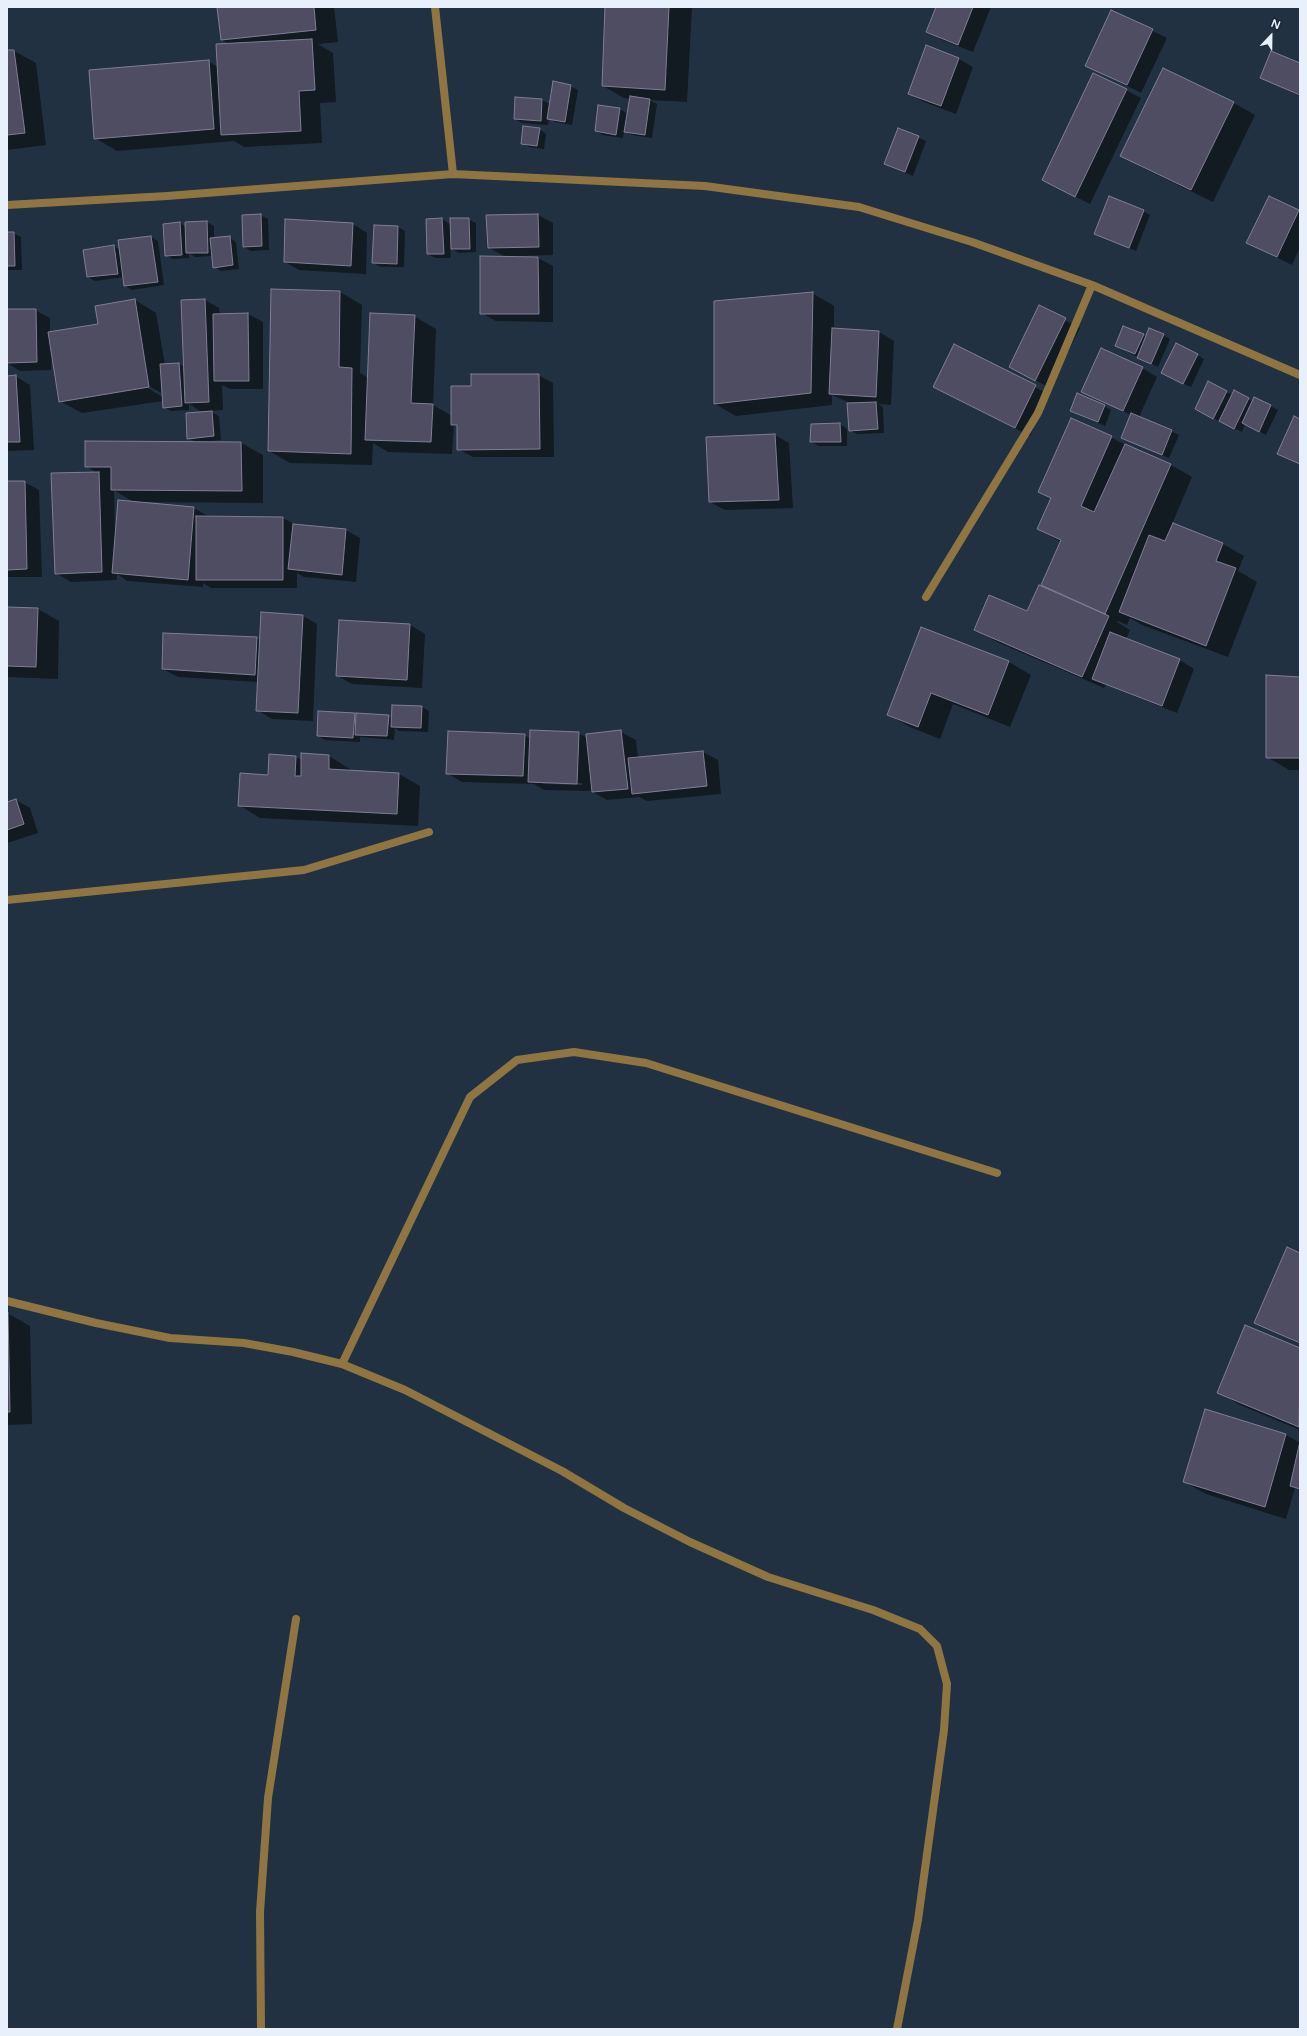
<!DOCTYPE html>
<html>
<head>
<meta charset="utf-8">
<style>
	body { margin:0 }
	#map { position:relative; width:1307px; height:2036px; overflow:hidden; background:#223141; font-family:"Varela Round",sans-serif }
	canvas { display:block }
	.frame { position:absolute; inset:0; border:8px solid #e8f1fb; pointer-events:none }
	.north { position:absolute; left:1251px; top:16px; width:40px; height:40px; -webkit-text-stroke:3px #192736; paint-order:stroke; rotate:22deg; font-size:11px; font-weight:700; line-height:16px; text-align:center; color:#e8f1fb }
	.north::after { content:''; display:block; margin:auto; width:14px; height:18px; background:#e8f1fb; clip-path:polygon(50% 0,100% 100%,50% 72%,0 100%) }
</style>
</head>
<body>
<div id="map">
<canvas width="1307" height="2036"></canvas>
<div class="frame"></div>
<div class="north">N</div>
</div>
<script>
const context = document.querySelector('canvas').getContext('2d');
context.lineJoin = 'round';
function fillPath(path, color) { context.fillStyle = color; context.fill(path, 'evenodd'); }
const toPath = rows => new Path2D(rows.map(r => 'M' + r).join(''));
function strokePath(path, color, width, dash) { context.strokeStyle = color; context.lineWidth = width; context.lineCap = dash ? 'butt' : 'round'; context.setLineDash(dash || []); context.stroke(path); }
const shadow = toPath([
	[218,7,334,7,338,42,318,44,333,53,336,102,320,103,322,143,244,147,234,141,117,151,95,138,208,61,218,67,229,44,222,40],
	[606,7,692,7,687,102,649,100,657,104,652,138,632,135,624,131,623,138,603,135,596,131,620,109,628,114,630,99,624,98,603,86],
	[937,7,991,7,973,52,942,40,927,31],
	[1112,11,1167,38,1141,93,1086,65],
	[7,51,14,51,36,63,46,145,7,150],
	[959,59,973,67,956,114,924,102,909,94],
	[1300,64,1300,96,1261,77],
	[570,86,578,90,572,125,555,122,549,118,548,125,522,123,515,119,516,98,542,100,550,104],
	[1126,90,1141,98,1090,204,1043,180],
	[1234,103,1255,115,1213,202,1143,168,1121,155],
	[539,129,546,134,544,149,529,147,522,143],
	[899,129,926,141,913,176,886,164],
	[1270,197,1300,212,1300,247,1292,265,1248,243],
	[1143,211,1150,215,1136,251,1095,233],
	[260,215,268,219,269,250,251,251,244,247],
	[538,215,553,223,553,255,520,256,520,258,538,258,553,266,553,322,496,321,481,313,506,257,489,248],
	[442,219,451,225,468,219,476,223,476,252,459,253,450,248,451,258,435,258,428,254],
	[207,222,214,226,214,239,229,237,236,242,239,269,221,271,214,267,213,256,195,257,189,253,189,258,173,259,166,255,180,223,186,227],
	[353,224,367,233,366,274,299,270,285,262],
	[398,227,405,231,404,267,381,267,373,263],
	[7,233,13,233,21,237,22,270,7,270],
	[151,237,158,241,164,285,132,290,125,286,124,277,95,281,88,277,114,246,120,250],
	[272,290,340,292,362,305,360,373,368,378,414,316,436,329,433,405,452,416,472,387,538,375,553,383,554,457,473,457,458,449,458,428,454,425,452,454,388,452,373,443,372,465,290,463,269,451],
	[812,293,834,306,834,330,879,332,894,341,891,405,878,404,883,407,884,433,857,434,850,430,848,402,832,395,832,405,736,416,715,404],
	[135,300,156,313,165,365,179,364,185,367,205,300,219,308,220,314,248,314,263,322,263,389,230,389,222,385,223,410,210,411,219,416,221,440,211,441,211,442,241,443,263,455,263,503,145,502,145,504,194,508,208,516,283,518,296,525,346,530,360,538,356,582,304,577,297,573,297,588,211,588,203,583,203,587,127,581,117,574,117,580,71,582,56,573,97,473,86,466,196,442,188,438,203,413,189,404,189,410,171,411,164,407,163,401,82,413,60,401,52,352,51,370,20,371,7,363,7,310,35,310,50,318,50,332,99,325],
	[145,384,163,394,163,397,144,386],
	[114,490,135,503,116,531,115,531],
	[1039,307,1080,328,1050,388,1010,367],
	[1123,327,1147,337,1163,335,1170,339,1158,367,1116,346],
	[955,345,1050,395,1030,436,934,387],
	[1197,355,1204,359,1191,387,1169,377],
	[1142,368,1157,377,1139,417,1179,435,1169,458,1129,441,1131,415,1083,391],
	[15,376,30,385,34,450,7,451,7,377],
	[1226,392,1253,401,1255,398,1278,410,1266,435,1245,424,1242,432,1203,413],
	[1104,406,1111,410,1105,426,1071,411],
	[840,424,847,429,847,446,819,446,811,442],
	[775,435,789,443,793,508,725,510,710,502],
	[1111,437,1127,446,1171,465,1192,477,1172,524,1223,544,1244,556,1238,571,1257,582,1228,657,1142,625,1130,618,1127,625,1118,621,1117,622,1130,630,1126,639,1180,660,1194,669,1177,713,1106,685,1104,688,997,642,975,629,1027,613,1057,593,1043,585,1061,542,1038,529,1051,498,1039,492],
	[1168,532,1170,532,1166,543,1164,542],
	[7,482,24,482,39,490,42,577,7,577],
	[7,608,38,609,59,621,58,679,7,677],
	[303,616,317,624,313,721,272,719,257,710,258,682,178,677,163,669,257,638,261,641],
	[340,621,410,625,425,634,422,688,352,684,338,676],
	[922,628,1009,662,1031,675,1010,727,953,704,940,739,910,727,889,715],
	[1300,678,1300,770,1289,770,1267,757],
	[422,707,429,711,428,732,399,731,395,728,394,740,360,737,360,742,325,740,318,736,354,714,357,716,388,716,392,719],
	[621,732,636,740,638,758,703,752,718,760,721,794,647,801,639,797,607,800,591,791,544,790,534,784,462,782,447,773,524,735,531,739,578,733,587,738,587,735],
	[543,782,582,783,582,785,543,784],
	[270,755,296,757,302,760,329,756,350,769,350,771,399,774,420,786,418,826,260,818,239,805,269,776],
	[16,800,30,808,38,833,7,843,7,803],
	[1300,1254,1300,1344,1256,1323],
	[7,1313,30,1326,32,1424,7,1425],
	[1246,1326,1300,1349,1300,1430,1240,1405,1218,1392],
	[1286,1435,1300,1443,1300,1490,1295,1488,1286,1519,1206,1494,1184,1482]
]);
const building = toPath([
	[217,7,314,7,316,30,221,40,217,7],
	[605,7,669,7,665,90,602,86,605,7],
	[936,7,973,7,958,45,926,32,936,7],
	[1111,10,1153,29,1127,85,1085,66,1111,10],
	[312,39,315,90,299,91,301,131,221,135,216,44,312,39],
	[926,45,959,58,941,106,908,94,926,45],
	[7,50,14,50,25,133,7,135,7,50],
	[1271,51,1300,63,1300,95,1260,78,1271,51],
	[209,60,214,129,94,139,89,70,209,60],
	[1163,68,1234,102,1191,190,1120,156,1163,68],
	[1093,73,1127,89,1075,197,1042,180,1093,73],
	[553,81,571,85,565,122,547,119,553,81],
	[630,96,650,99,645,135,624,132,630,96],
	[515,97,542,99,541,121,514,119,515,97],
	[598,105,620,108,616,135,595,131,598,105],
	[523,126,540,128,537,146,521,144,523,126],
	[898,128,919,136,905,172,884,164,898,128],
	[1109,196,1144,210,1129,248,1094,234,1109,196],
	[1269,196,1299,210,1277,257,1246,243,1269,196],
	[261,214,262,246,243,247,242,215,261,214],
	[538,214,539,247,488,248,486,215,538,214],
	[442,218,444,254,427,254,426,219,442,218],
	[450,218,469,218,470,249,451,249,450,218],
	[285,219,353,223,351,266,284,262,285,219],
	[207,221,208,253,186,253,185,222,207,221],
	[180,222,182,255,165,256,163,224,180,222],
	[374,225,398,226,397,264,372,263,374,225],
	[7,232,14,232,15,266,7,266,7,232],
	[151,236,158,282,124,286,118,240,151,236],
	[230,236,233,265,213,268,210,238,230,236],
	[114,245,118,274,87,277,83,250,114,245],
	[480,256,538,257,539,314,480,314,480,256],
	[271,289,340,291,339,367,352,368,351,454,268,451,271,289],
	[813,292,811,393,714,404,714,301,813,292],
	[135,299,149,387,59,402,48,332,98,324,95,306,135,299],
	[205,299,209,402,185,403,181,300,205,299],
	[1039,305,1066,318,1035,381,1009,367,1039,305],
	[7,309,36,309,37,362,7,363,7,309],
	[248,313,249,381,214,381,213,314,248,313],
	[370,313,415,315,411,403,433,404,431,442,365,440,370,313],
	[1123,326,1144,334,1135,354,1115,346,1123,326],
	[832,328,879,331,876,397,829,394,832,328],
	[1149,328,1164,334,1151,364,1137,358,1149,328],
	[1176,343,1198,354,1183,384,1161,373,1176,343],
	[954,344,1036,385,1015,428,933,387,954,344],
	[1101,348,1143,367,1123,411,1081,392,1101,348],
	[179,363,182,406,163,408,160,364,179,363],
	[471,374,539,374,540,449,457,450,457,425,451,425,451,386,471,386,471,374],
	[16,375,20,442,7,442,7,376,16,375],
	[1208,381,1227,391,1213,419,1195,409,1208,381],
	[1234,390,1249,398,1234,429,1219,421,1234,390],
	[1077,393,1105,405,1098,422,1070,411,1077,393],
	[1254,397,1271,405,1259,432,1242,423,1254,397],
	[876,402,878,429,849,431,847,403,876,402],
	[212,411,214,436,187,439,186,413,212,411],
	[1131,413,1172,430,1162,455,1121,438,1131,413],
	[1294,416,1300,419,1300,464,1277,454,1294,416],
	[1071,418,1112,436,1081,506,1094,512,1125,444,1171,464,1105,614,1041,585,1061,540,1037,529,1051,498,1038,492,1071,418],
	[840,423,841,442,810,442,811,424,840,423],
	[775,434,779,500,709,502,706,437,775,434],
	[85,441,241,442,242,491,111,490,111,467,85,467,85,441],
	[99,472,102,572,55,574,51,473,99,472],
	[7,481,25,481,27,569,7,570,7,481],
	[118,500,194,507,188,580,112,573,118,500],
	[196,516,283,517,283,580,196,580,196,516],
	[1173,523,1223,543,1216,561,1236,568,1206,646,1119,612,1149,535,1165,541,1173,523],
	[293,524,346,529,342,575,288,569,293,524],
	[1039,585,1109,616,1082,677,974,630,989,595,1027,611,1039,585],
	[7,607,38,608,36,667,7,666,7,607],
	[261,612,303,615,298,713,256,711,261,612],
	[339,620,410,624,407,680,336,676,339,620],
	[921,627,1009,661,988,715,931,693,918,727,887,715,921,627],
	[1110,632,1180,659,1162,706,1092,679,1110,632],
	[163,633,257,637,255,675,162,669,163,633],
	[1266,675,1300,677,1300,758,1266,758,1266,675],
	[392,705,422,706,421,728,391,727,392,705],
	[318,711,355,713,353,738,317,736,318,711],
	[356,713,389,715,387,736,355,735,356,713],
	[530,730,579,732,577,784,528,782,530,730],
	[621,730,628,789,592,792,586,734,621,730],
	[448,731,525,734,523,776,446,774,448,731],
	[703,751,707,786,632,794,628,758,703,751],
	[301,753,329,755,329,769,399,773,397,814,238,806,240,773,268,775,269,754,296,756,295,776,301,776,301,753],
	[16,799,24,824,7,830,7,802,16,799],
	[1287,1247,1300,1253,1300,1343,1254,1323,1287,1247],
	[7,1312,8,1312,10,1412,7,1412,7,1312],
	[1245,1325,1300,1348,1299,1427,1217,1393,1245,1325],
	[1205,1409,1286,1434,1265,1507,1183,1482,1205,1409],
	[1300,1441,1300,1489,1290,1486,1300,1441]
]);
const minor = toPath([
	[435,7,453,174],
	[7,205,167,196,453,174,705,186,859,207,972,242,1092,285,1300,375],
	[926,597,1038,413,1092,285],
	[7,900,304,870,429,832],
	[7,1301,96,1323,170,1338,244,1343,293,1352,342,1364,405,1390,562,1471,624,1508,690,1542,768,1577,873,1610,920,1629,937,1646,947,1684,944,1730,918,1920,897,2029],
	[342,1364,470,1097,517,1060,574,1052,646,1063,997,1173],
	[261,2029,260,1912,268,1798,296,1619]
]);
fillPath(shadow, '#0007');
fillPath(building, '#4f4d62');
strokePath(building, '#807e95', 1);
strokePath(minor, '#8f7542', 8);
</script>
</body>
</html>
